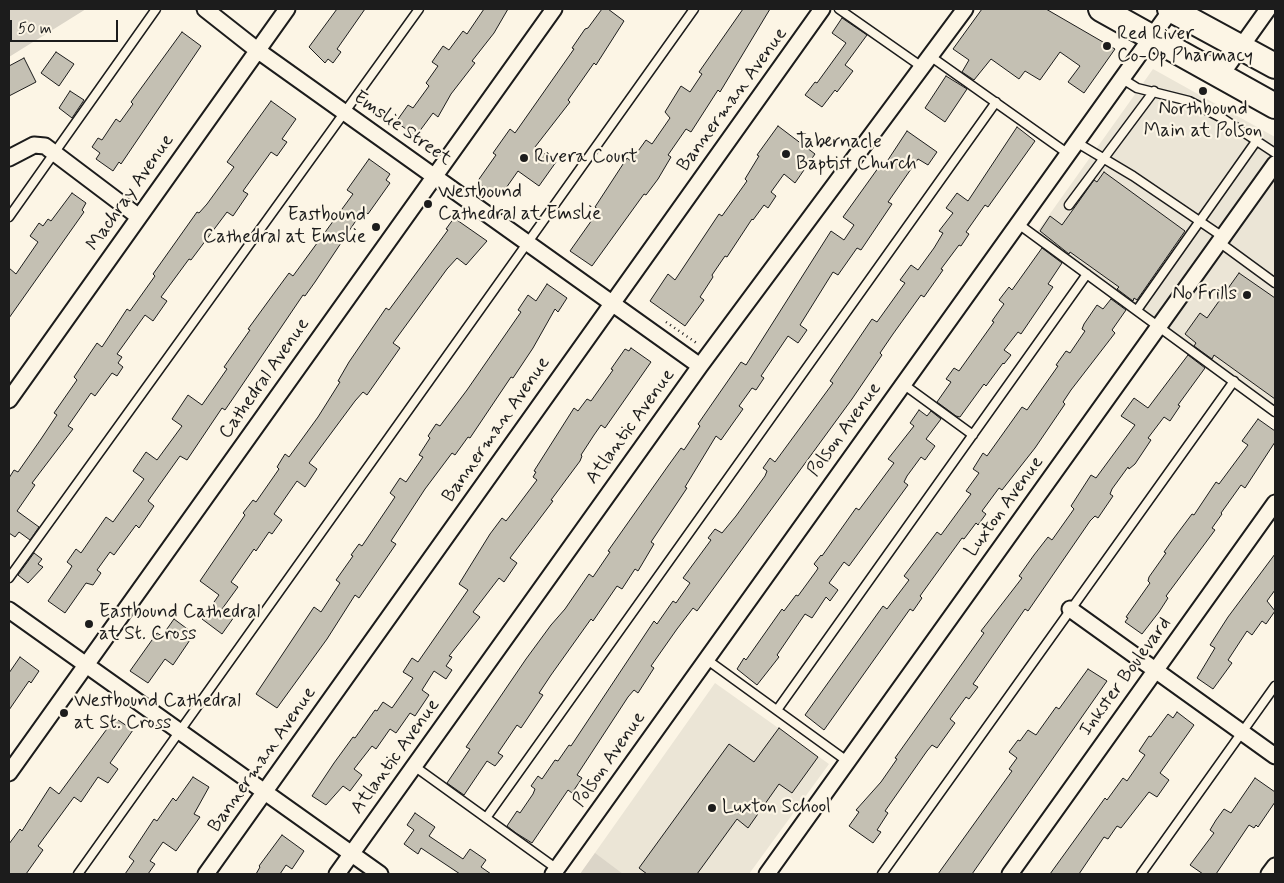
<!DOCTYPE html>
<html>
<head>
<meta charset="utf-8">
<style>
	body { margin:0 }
	#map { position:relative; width:1284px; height:883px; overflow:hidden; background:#fcf5e5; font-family:Mynerve,sans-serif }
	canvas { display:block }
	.frame { position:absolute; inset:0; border:10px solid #1c1c1c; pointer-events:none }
	.scale { position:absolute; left:10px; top:20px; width:108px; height:22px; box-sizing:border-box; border:2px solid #1c1c1c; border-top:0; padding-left:6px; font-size:15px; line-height:18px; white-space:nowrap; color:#1c1c1c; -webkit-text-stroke:4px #fcf5e5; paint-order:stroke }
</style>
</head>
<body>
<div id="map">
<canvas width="1284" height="883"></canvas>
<div class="frame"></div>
<div class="scale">50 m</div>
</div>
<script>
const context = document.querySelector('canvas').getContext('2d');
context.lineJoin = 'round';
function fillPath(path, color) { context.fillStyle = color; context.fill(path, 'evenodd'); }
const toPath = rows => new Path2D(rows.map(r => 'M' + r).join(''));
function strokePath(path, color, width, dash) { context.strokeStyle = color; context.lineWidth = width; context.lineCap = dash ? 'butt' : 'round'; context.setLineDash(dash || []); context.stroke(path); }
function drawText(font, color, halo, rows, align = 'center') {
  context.font = font + ' Mynerve,sans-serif'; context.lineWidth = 4.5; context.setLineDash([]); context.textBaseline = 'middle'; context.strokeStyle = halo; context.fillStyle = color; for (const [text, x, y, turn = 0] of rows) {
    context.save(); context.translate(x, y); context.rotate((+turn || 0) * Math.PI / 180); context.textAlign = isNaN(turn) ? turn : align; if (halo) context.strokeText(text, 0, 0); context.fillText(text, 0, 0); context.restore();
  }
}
const built = toPath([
	[1153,69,1275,137,1275,405,1037,232],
	[715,683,829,764,749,874,580,874]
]);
const green = toPath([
	[9,9,86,9,9,57],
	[595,853,623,874,580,874]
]);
const building = toPath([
	[337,9,365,9,337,49,341,52,333,63,328,59,325,63,309,47,337,9],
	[484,9,508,9,494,33,472,61,475,63,451,94,438,117,433,113,416,136,396,122,408,105,413,108,429,86,426,83,438,66,432,62,443,46,449,50,463,31,467,34,484,9],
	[602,9,608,9,624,21,596,65,594,63,568,100,570,102,535,147,556,162,539,186,518,171,499,198,477,182,496,155,493,153,510,129,515,133,574,49,572,48,585,29,588,28,602,9],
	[743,9,770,9,720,92,718,90,691,132,686,129,668,155,671,157,658,179,646,195,644,194,592,266,570,251,599,210,595,207,627,158,631,161,646,140,652,144,670,118,665,112,681,86,690,92,702,74,699,72,743,9],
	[982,9,1046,9,1115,49,1084,93,1068,82,1080,66,1060,52,1040,80,1025,71,1019,79,991,59,974,80,962,72,969,60,953,49,982,9],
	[842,18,867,35,845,65,853,71,837,92,835,90,822,107,805,95,815,82,817,83,846,43,832,33,842,18],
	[182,32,201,46,121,164,119,162,113,171,96,159,100,153,92,147,98,138,102,140,116,119,120,122,133,104,131,102,182,32],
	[56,52,74,64,59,86,41,73,56,52],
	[24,58,36,82,9,96,9,66,24,58],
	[946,76,967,89,945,122,925,108,946,76],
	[70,91,84,100,72,118,59,108,70,91],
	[271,101,296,119,282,139,287,142,277,156,271,152,243,191,248,194,233,216,227,212,191,260,189,259,161,297,167,301,153,321,145,315,117,354,122,357,118,363,123,367,117,376,112,373,95,396,91,393,68,426,73,429,32,483,35,485,17,511,39,527,30,540,19,532,15,537,9,533,9,478,14,470,18,472,41,439,57,415,54,413,77,380,74,377,97,343,102,347,127,309,130,311,155,276,153,274,197,212,199,213,207,204,234,167,227,162,271,101],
	[778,126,815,154,795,183,784,174,771,192,776,196,768,208,764,205,753,220,752,219,727,257,725,256,712,275,713,277,700,297,704,300,685,326,650,301,668,274,675,280,719,214,722,216,747,181,745,179,759,156,757,155,778,126],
	[1017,127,1035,141,988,207,985,205,966,232,969,234,961,246,959,245,941,269,943,270,924,297,921,295,893,334,880,353,882,355,852,399,697,611,693,608,677,629,651,666,654,668,638,693,634,690,628,697,577,775,582,778,572,793,568,790,532,843,516,833,507,826,517,811,520,813,533,794,535,789,531,786,538,776,542,779,555,760,558,761,569,745,571,746,654,621,657,624,673,601,676,603,690,583,683,578,711,540,708,538,715,529,722,533,736,516,765,476,767,471,763,468,770,458,775,462,833,383,830,381,872,319,877,322,905,283,900,280,911,265,918,270,934,248,943,233,939,231,953,213,946,208,957,193,968,201,1017,127],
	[907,131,937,152,928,165,918,159,888,202,892,204,861,250,857,248,838,275,833,272,800,325,807,330,798,343,788,336,761,376,764,378,756,390,752,388,739,406,743,409,733,423,721,440,716,436,685,487,687,488,651,542,654,544,638,571,635,569,622,589,617,586,593,621,591,619,551,675,539,693,543,695,521,728,517,725,498,753,503,756,495,766,487,761,464,795,447,783,470,749,466,747,526,659,551,625,565,609,589,574,593,577,610,552,608,551,668,466,681,448,684,450,700,426,698,424,741,362,746,365,831,231,844,240,854,225,843,217,881,164,884,166,907,131],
	[369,159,390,174,386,180,390,183,368,214,363,210,315,282,305,296,303,295,236,394,225,410,222,408,187,460,180,456,148,501,154,506,139,528,136,525,114,555,110,552,97,570,101,573,93,585,86,583,65,613,48,601,69,571,72,566,67,562,76,549,81,553,106,517,113,522,144,479,133,471,146,452,157,460,182,426,172,419,188,395,202,405,227,369,224,367,250,330,248,329,275,292,289,273,293,276,353,194,347,190,369,159],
	[1104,172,1185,231,1137,300,1134,298,1133,301,1117,289,1119,287,1070,252,1069,254,1040,231,1050,216,1062,225,1094,180,1097,182,1104,172],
	[72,193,86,203,82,210,84,212,9,318,9,268,16,274,38,242,30,236,39,223,43,226,48,219,51,221,72,193],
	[454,218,487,241,466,265,457,258,447,269,393,343,400,348,367,395,363,392,355,401,309,463,317,469,305,487,297,481,274,514,282,520,272,534,269,532,256,551,254,549,231,582,238,587,222,609,234,617,222,634,202,619,219,595,200,581,245,515,243,513,253,500,256,502,279,469,277,467,285,454,289,457,318,417,340,382,338,381,349,362,386,308,389,310,448,230,446,229,454,218],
	[1042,248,1062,263,1048,284,1053,287,1021,334,1018,332,1004,350,1011,355,1004,364,1003,363,986,386,984,384,960,417,956,416,937,402,951,382,946,379,954,368,959,371,994,322,992,321,1004,304,999,300,1009,287,1012,290,1042,248],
	[1239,273,1275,298,1275,399,1214,355,1212,359,1194,346,1196,343,1185,334,1200,313,1207,318,1239,273],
	[547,284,567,298,558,312,555,309,533,348,513,378,511,377,470,438,468,437,455,455,452,453,425,489,391,541,396,544,359,598,355,595,327,639,277,708,256,694,314,607,321,612,340,583,336,580,353,556,351,555,359,544,362,546,395,497,390,493,400,478,406,482,423,457,419,455,430,438,428,436,436,424,440,426,467,390,521,312,518,310,528,295,536,301,547,284],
	[1111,299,1126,310,1112,330,1115,333,1071,390,1063,402,1065,404,1035,448,1002,490,999,488,982,511,986,514,978,525,976,523,964,539,962,538,920,596,922,598,913,611,910,609,824,730,805,715,883,606,887,609,909,580,904,576,937,532,941,535,971,494,966,491,979,473,973,469,983,453,987,456,1022,407,1027,410,1058,366,1056,365,1066,351,1070,353,1085,331,1082,329,1084,324,1097,305,1103,309,1111,299],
	[631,348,651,362,605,428,601,425,594,435,581,455,582,456,580,461,551,500,553,501,510,558,517,563,504,582,499,578,473,612,480,617,449,656,452,657,446,666,452,670,446,679,434,671,422,690,429,695,415,716,410,713,396,733,390,729,376,749,372,746,354,769,362,775,350,791,343,786,326,805,312,796,334,763,353,737,355,738,375,710,377,711,383,702,392,708,413,678,403,672,412,658,418,662,468,590,459,584,490,534,502,518,506,521,513,512,537,480,533,477,536,472,534,471,574,408,578,411,587,399,591,401,613,370,611,369,625,349,629,351,631,348],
	[1188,355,1205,368,1178,405,1180,406,1170,421,1164,417,1148,438,1151,440,1135,464,1129,469,1128,467,1112,489,1110,494,1113,496,1098,518,1095,516,1090,521,1028,611,1025,609,973,684,978,687,969,699,966,697,950,719,955,723,937,748,932,745,927,751,885,811,888,813,877,830,881,832,873,843,849,826,859,812,856,810,881,782,897,759,895,758,984,633,981,631,1022,578,1019,576,1034,555,1048,537,1052,540,1074,509,1071,506,1091,475,1096,478,1135,425,1121,416,1134,398,1148,408,1188,355],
	[919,410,927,416,931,411,941,419,926,439,935,446,925,460,921,457,907,476,904,482,908,485,849,566,844,562,829,583,838,590,830,601,826,597,812,618,805,614,777,655,779,657,757,685,737,669,744,658,746,660,782,609,784,611,796,595,798,596,817,570,818,568,814,564,821,555,822,556,856,508,859,510,894,463,888,459,914,426,910,423,919,410],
	[1258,419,1275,431,1275,442,1245,488,1241,485,1221,513,1222,514,1212,528,1215,530,1166,596,1168,598,1159,612,1142,634,1125,622,1128,618,1126,617,1150,583,1148,581,1149,577,1166,553,1164,552,1171,542,1192,514,1194,515,1216,482,1219,484,1248,445,1242,441,1258,419],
	[34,553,42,559,38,564,43,567,28,583,18,575,34,553],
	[1275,554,1275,590,1267,601,1275,611,1266,624,1262,621,1252,635,1247,631,1228,660,1232,663,1213,689,1197,678,1215,648,1210,645,1228,617,1275,554],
	[174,619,194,634,173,665,165,659,148,683,130,671,157,633,162,636,174,619],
	[20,657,39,671,31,683,29,681,9,710,9,673,20,657],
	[1088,669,1107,681,972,874,938,874,1012,771,1009,769,1017,758,1009,752,1018,740,1020,741,1028,730,1036,735,1056,707,1059,709,1088,669],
	[1177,712,1194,725,1160,773,1169,780,1157,797,1149,792,1121,828,1117,826,1108,839,1104,837,1079,874,1050,874,1105,798,1107,800,1123,778,1127,781,1145,755,1139,751,1149,736,1151,737,1168,714,1173,718,1177,712],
	[115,718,133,730,110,763,118,769,108,783,98,777,81,802,74,797,38,846,43,850,26,874,9,874,9,844,20,829,22,831,50,787,59,794,115,718],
	[779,728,818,757,792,793,779,784,748,828,737,819,697,874,647,874,639,868,729,744,754,762,779,728],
	[193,777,209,787,194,814,200,817,176,851,163,842,150,861,155,864,148,874,125,874,134,861,129,857,154,819,157,821,173,798,176,801,193,777],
	[1255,778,1275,792,1275,802,1258,827,1256,825,1254,828,1249,825,1216,874,1203,874,1190,865,1214,833,1210,830,1216,820,1224,809,1231,813,1255,778],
	[415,813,435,827,429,836,463,859,470,849,486,860,481,867,491,874,460,874,421,848,418,854,404,844,414,830,407,825,415,813],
	[282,835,304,851,292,869,286,865,280,874,256,874,260,867,259,866,282,835]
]);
const path = toPath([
	[666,322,698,344]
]);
const lane = toPath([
	[839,9,922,67],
	[930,56,1067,153],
	[1121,78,1137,88,1189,101,1222,118,1275,153],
	[1076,142,1133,176,1223,237],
	[1069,205,1154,91],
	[9,217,156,9],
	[1017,223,1275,412],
	[1219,242,1275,283],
	[1137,310,1257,140],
	[903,384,973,435],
	[9,578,419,9],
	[706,659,847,761],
	[777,710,1087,274],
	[414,766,557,869],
	[486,818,996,102],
	[78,874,694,9],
	[882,874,1234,381],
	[1141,874,1275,686]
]);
const street = toPath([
	[205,9,257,50,700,366],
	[1221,75,1268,9],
	[9,158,34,145,45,146,139,217],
	[9,400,287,9],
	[1070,609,1275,756],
	[9,610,380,874],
	[9,773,554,9],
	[206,874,822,9],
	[337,874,700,366,965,9],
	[553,874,1171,10],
	[767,874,1275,164],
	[1010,874,1275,503],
	[1269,874,1275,866]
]);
const primary = toPath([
	[1101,9,1275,106],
	[1170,9,1275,66]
]);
const markers = [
	[1107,46,5,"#1c1c1c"],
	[1203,91,5,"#1c1c1c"],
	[786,154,5,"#1c1c1c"],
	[524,158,5,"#1c1c1c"],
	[428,204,5,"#1c1c1c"],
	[376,227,5,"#1c1c1c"],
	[1247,295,5,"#1c1c1c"],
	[89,624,5,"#1c1c1c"],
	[64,713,5,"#1c1c1c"],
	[712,808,5,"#1c1c1c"]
];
const poiNames = [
	["Red River",1117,35],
	["Co-Op Pharmacy",1117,57],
	["Northbound",1203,110,"center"],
	["Main at Polson",1203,132,"center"],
	["Tabernacle",796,143],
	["Baptist Church",796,165],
	["Rivera Court",534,158],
	["Westbound",438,193],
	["Cathedral at Emslie",438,215],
	["Eastbound",366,216,"right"],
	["Cathedral at Emslie",366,238,"right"],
	["No Frills",1237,295,"right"],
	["Eastbound Cathedral",99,613],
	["at St. Cross",99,635],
	["Westbound Cathedral",74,702],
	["at St. Cross",74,724],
	["Luxton School",722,808]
];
const streetNames = [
	["Bannerman Avenue",733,100,-54],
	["Emslie Street",402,129,35],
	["Machray Avenue",131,193,-55],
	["Cathedral Avenue",265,379,-55],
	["Atlantic Avenue",631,427,-54],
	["Bannerman Avenue",497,430,-55],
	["Polson Avenue",845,430,-54],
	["Luxton Avenue",1005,507,-54],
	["Inkster Boulevard",1126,677,-54],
	["Atlantic Avenue",396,757,-54],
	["Bannerman Avenue",263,760,-55],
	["Polson Avenue",610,760,-55]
];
fillPath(built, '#ebe5d6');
fillPath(green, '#dbd5c8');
fillPath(building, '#c4c0b3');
strokePath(building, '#1c1c1c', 1);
strokePath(lane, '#1c1c1c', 11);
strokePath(street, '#1c1c1c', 19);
strokePath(primary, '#1c1c1c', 28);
strokePath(path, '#1c1c1c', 2.5, [1, 4]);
strokePath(lane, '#fcf5e5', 8);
strokePath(street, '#fcf5e5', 15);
strokePath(primary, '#fcf5e5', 24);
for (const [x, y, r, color] of markers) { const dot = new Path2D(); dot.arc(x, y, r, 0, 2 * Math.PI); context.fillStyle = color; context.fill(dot); strokePath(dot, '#fcf5e5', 2); }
drawText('19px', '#1c1c1c', '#fcf5e5', poiNames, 'left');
drawText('19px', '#1c1c1c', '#fcf5e5', streetNames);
</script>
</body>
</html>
